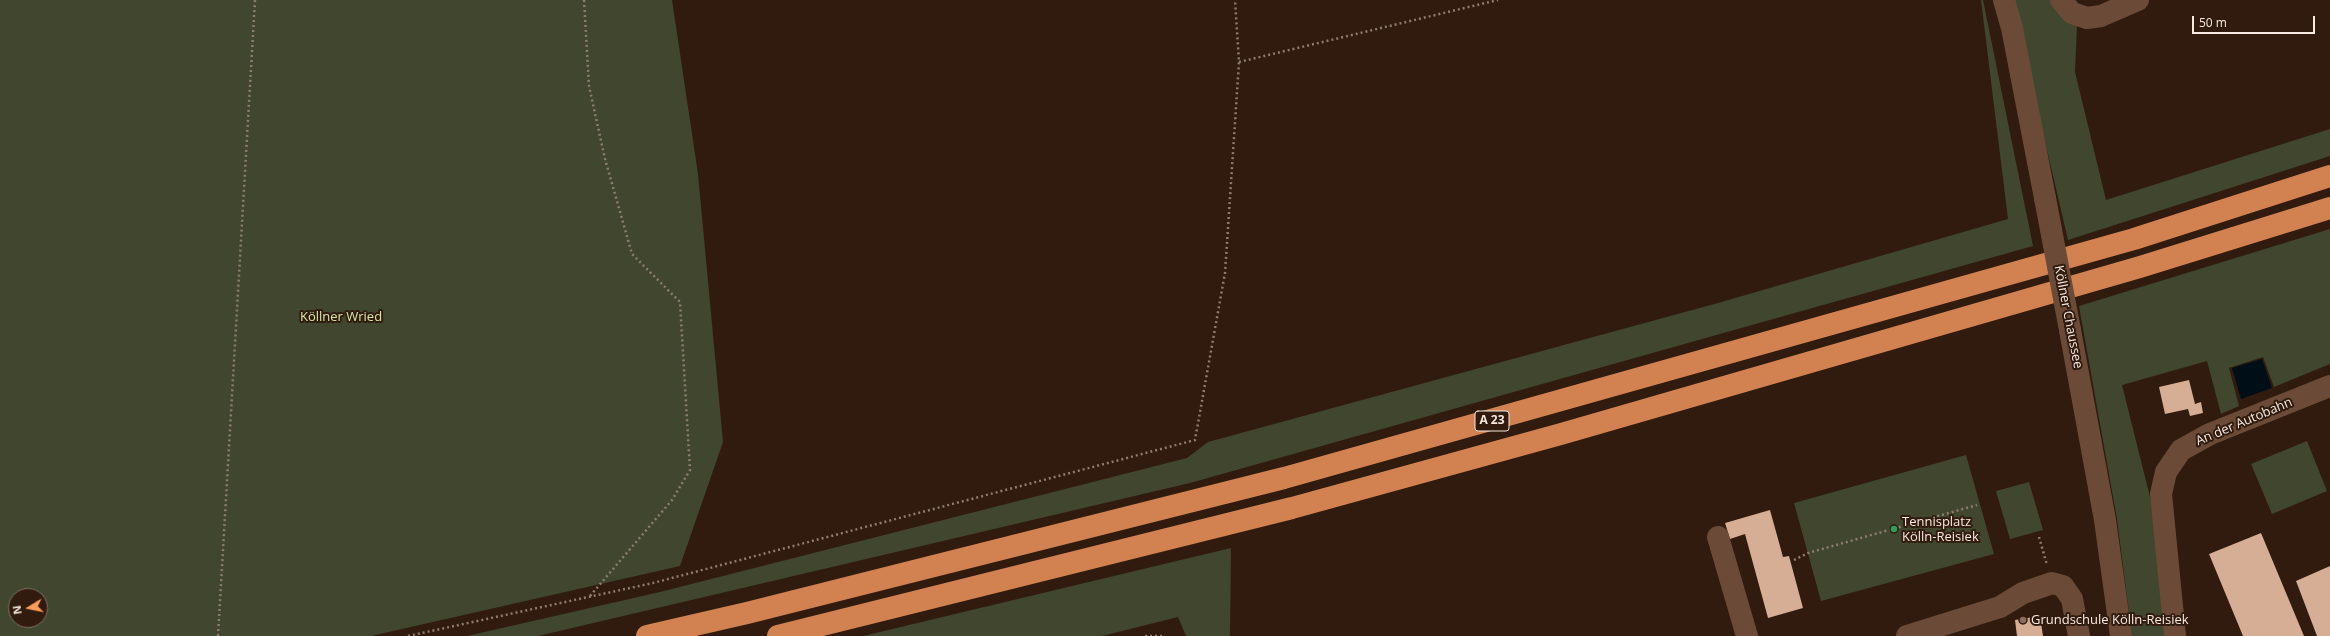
<!DOCTYPE html>
<html>
<head>
<meta charset="utf-8">
<style>
	body { margin:0 }
	#map { position:relative; width:2330px; height:636px; overflow:hidden; background:#301b0e; font-family:"Open Sans",sans-serif }
	canvas { display:block }
	.north { position:absolute; left:8px; top:588px; width:40px; height:40px; box-sizing:border-box; background:#301b0e; border:1px solid #806d62; border-radius:50%; rotate:260deg; font-size:11px; font-weight:700; line-height:16px; text-align:center; color:#f7e9e0 }
	.north::after { content:''; display:block; margin:auto; width:14px; height:18px; background:#fd9c57; clip-path:polygon(50% 0,100% 100%,50% 72%,0 100%) }
	.scale { position:absolute; left:2192px; top:16px; width:123px; height:18px; box-sizing:border-box; border:2px solid #f7e9e0; border-top:0; padding-left:5px; font-size:12px; line-height:14px; white-space:nowrap; color:#f7e9e0; -webkit-text-stroke:3px #301b0e; paint-order:stroke }
</style>
</head>
<body>
<div id="map">
<canvas width="2330" height="636"></canvas>
<div class="north">N</div>
<div class="scale">50 m</div>
</div>
<script>
const context = document.querySelector('canvas').getContext('2d');
context.lineJoin = 'round';
function fillPath(path, color) { context.fillStyle = color; context.fill(path, 'evenodd'); }
const toPath = rows => new Path2D(rows.map(r => 'M' + r).join(''));
function strokePath(path, color, width, dash) { context.strokeStyle = color; context.lineWidth = width; context.lineCap = dash ? 'butt' : 'round'; context.setLineDash(dash || []); context.stroke(path); }
function drawText(font, color, halo, rows, align = 'center') {
  context.font = font + ' "Open Sans",sans-serif'; context.lineWidth = 4; context.setLineDash([]); context.textBaseline = 'middle'; context.strokeStyle = halo; context.fillStyle = color; for (const [text, x, y, turn = 0] of rows) {
    context.save(); context.translate(x, y); context.rotate((+turn || 0) * Math.PI / 180); context.textAlign = isNaN(turn) ? turn : align; if (halo) context.strokeText(text, 0, 0); context.fillText(text, 0, 0); context.restore();
  }
}
const green = toPath([
	[0,0,672,0,698,174,723,442,680,566,371,636,0,636],
	[16,596,40,596,40,620,16,620],
	[1981,0,1983,0,2033,246,1190,483,538,636,467,636,660,592,1187,458,1208,442,1718,303,2008,219],
	[2012,0,2052,0,2077,25,2075,72,2106,200,2330,129,2330,156,2068,240],
	[2330,229,2330,364,2274,387,2263,357,2229,368,2239,406,2221,414,2207,361,2122,385,2150,497,2160,556,2164,636,2132,636,2117,519,2079,306],
	[2307,441,2327,491,2272,514,2251,464],
	[1966,455,1994,554,1821,601,1794,503],
	[2029,482,2043,530,2010,539,1996,491],
	[1231,548,1230,636,1186,636,1178,617,1102,636,863,636]
]);
const water = toPath([
	[2262,359,2272,388,2241,399,2232,368]
]);
const building = toPath([
	[2189,380,2195,404,2201,402,2203,413,2190,416,2188,409,2165,414,2159,387],
	[1770,510,1783,557,1789,556,1803,608,1768,618,1745,534,1730,539,1725,523],
	[2261,533,2304,636,2243,636,2209,554],
	[2330,566,2330,636,2317,636,2296,581],
	[2040,616,2043,636,2017,636,2015,620]
]);
const path = toPath([
	[584,0,589,86,605,159,632,254,680,302,690,470,672,500,590,596],
	[1239,62,1498,0],
	[2039,537,2047,565],
	[1794,560,1808,553,1977,505],
	[218,636,255,0],
	[408,636,653,583,1195,440,1225,273,1239,62,1235,0],
	[1145,636,1163,636]
]);
const minor = toPath([
	[2004,0,2012,28,2045,198],
	[2061,0,2072,13,2087,18,2101,16,2138,0],
	[2070,330,2105,520,2121,636],
	[1718,537,1747,636],
	[1907,636,2000,607,2023,593,2052,583,2063,586,2072,599,2079,636],
	[2175,636,2161,494,2166,472,2181,450,2210,434,2330,386]
]);
const highway = toPath([
	[647,636,747,613,1284,478,2134,239,2330,176],
	[778,636,1292,508,1561,434,2140,267,2330,208]
]);
const minorBridge = toPath([
	[2045,198,2070,330]
]);
const markers = [
	[1894,529,4,"#2e9e5b"],
	[2023,620,4,"#8d6e63"]
];
const shields = [
	[1492,421,34]
];
const shieldNames = [
	["A 23",1492,421]
];
const parkNames = [
	["Köllner Wried",341,317]
];
const streetNames = [
	["Köllner Chaussee",2068,317,79],
	["An der Autobahn",2244,422,-23]
];
const poiNames = [
	["Tennisplatz",1902,522],
	["Kölln-Reisiek",1902,537],
	["Grundschule Kölln-Reisiek",2031,620]
];
fillPath(green, '#40472e');
fillPath(water, '#000e17');
fillPath(building, '#d6ad95');
strokePath(path, '#8e7c71', 2.5, [2, 3]);
strokePath(minor, '#6b4b37', 22);
strokePath(highway, '#d18250', 22);
strokePath(minorBridge, '#6b4b37', 22);
for (const [x, y, r, color] of markers) { const dot = new Path2D(); dot.arc(x, y, r, 0, 2 * Math.PI); context.fillStyle = color; context.fill(dot); strokePath(dot, '#301b0e', 1.5); }
for (const [x, y, w] of shields) { const box = new Path2D(); box.roundRect(x - w / 2, y - 10, w, 20, 3); context.fillStyle = '#301b0e'; context.fill(box); strokePath(box, '#f7e9e0', 1); }
drawText('bold 12px', '#f7e9e0', null, shieldNames);
drawText('13px', '#d6e8a7', '#301b0e', parkNames);
drawText('13px', '#f7e9e0', '#301b0e', streetNames);
drawText('13px', '#f7e9e0', '#301b0e', poiNames, 'left');
</script>
</body>
</html>
